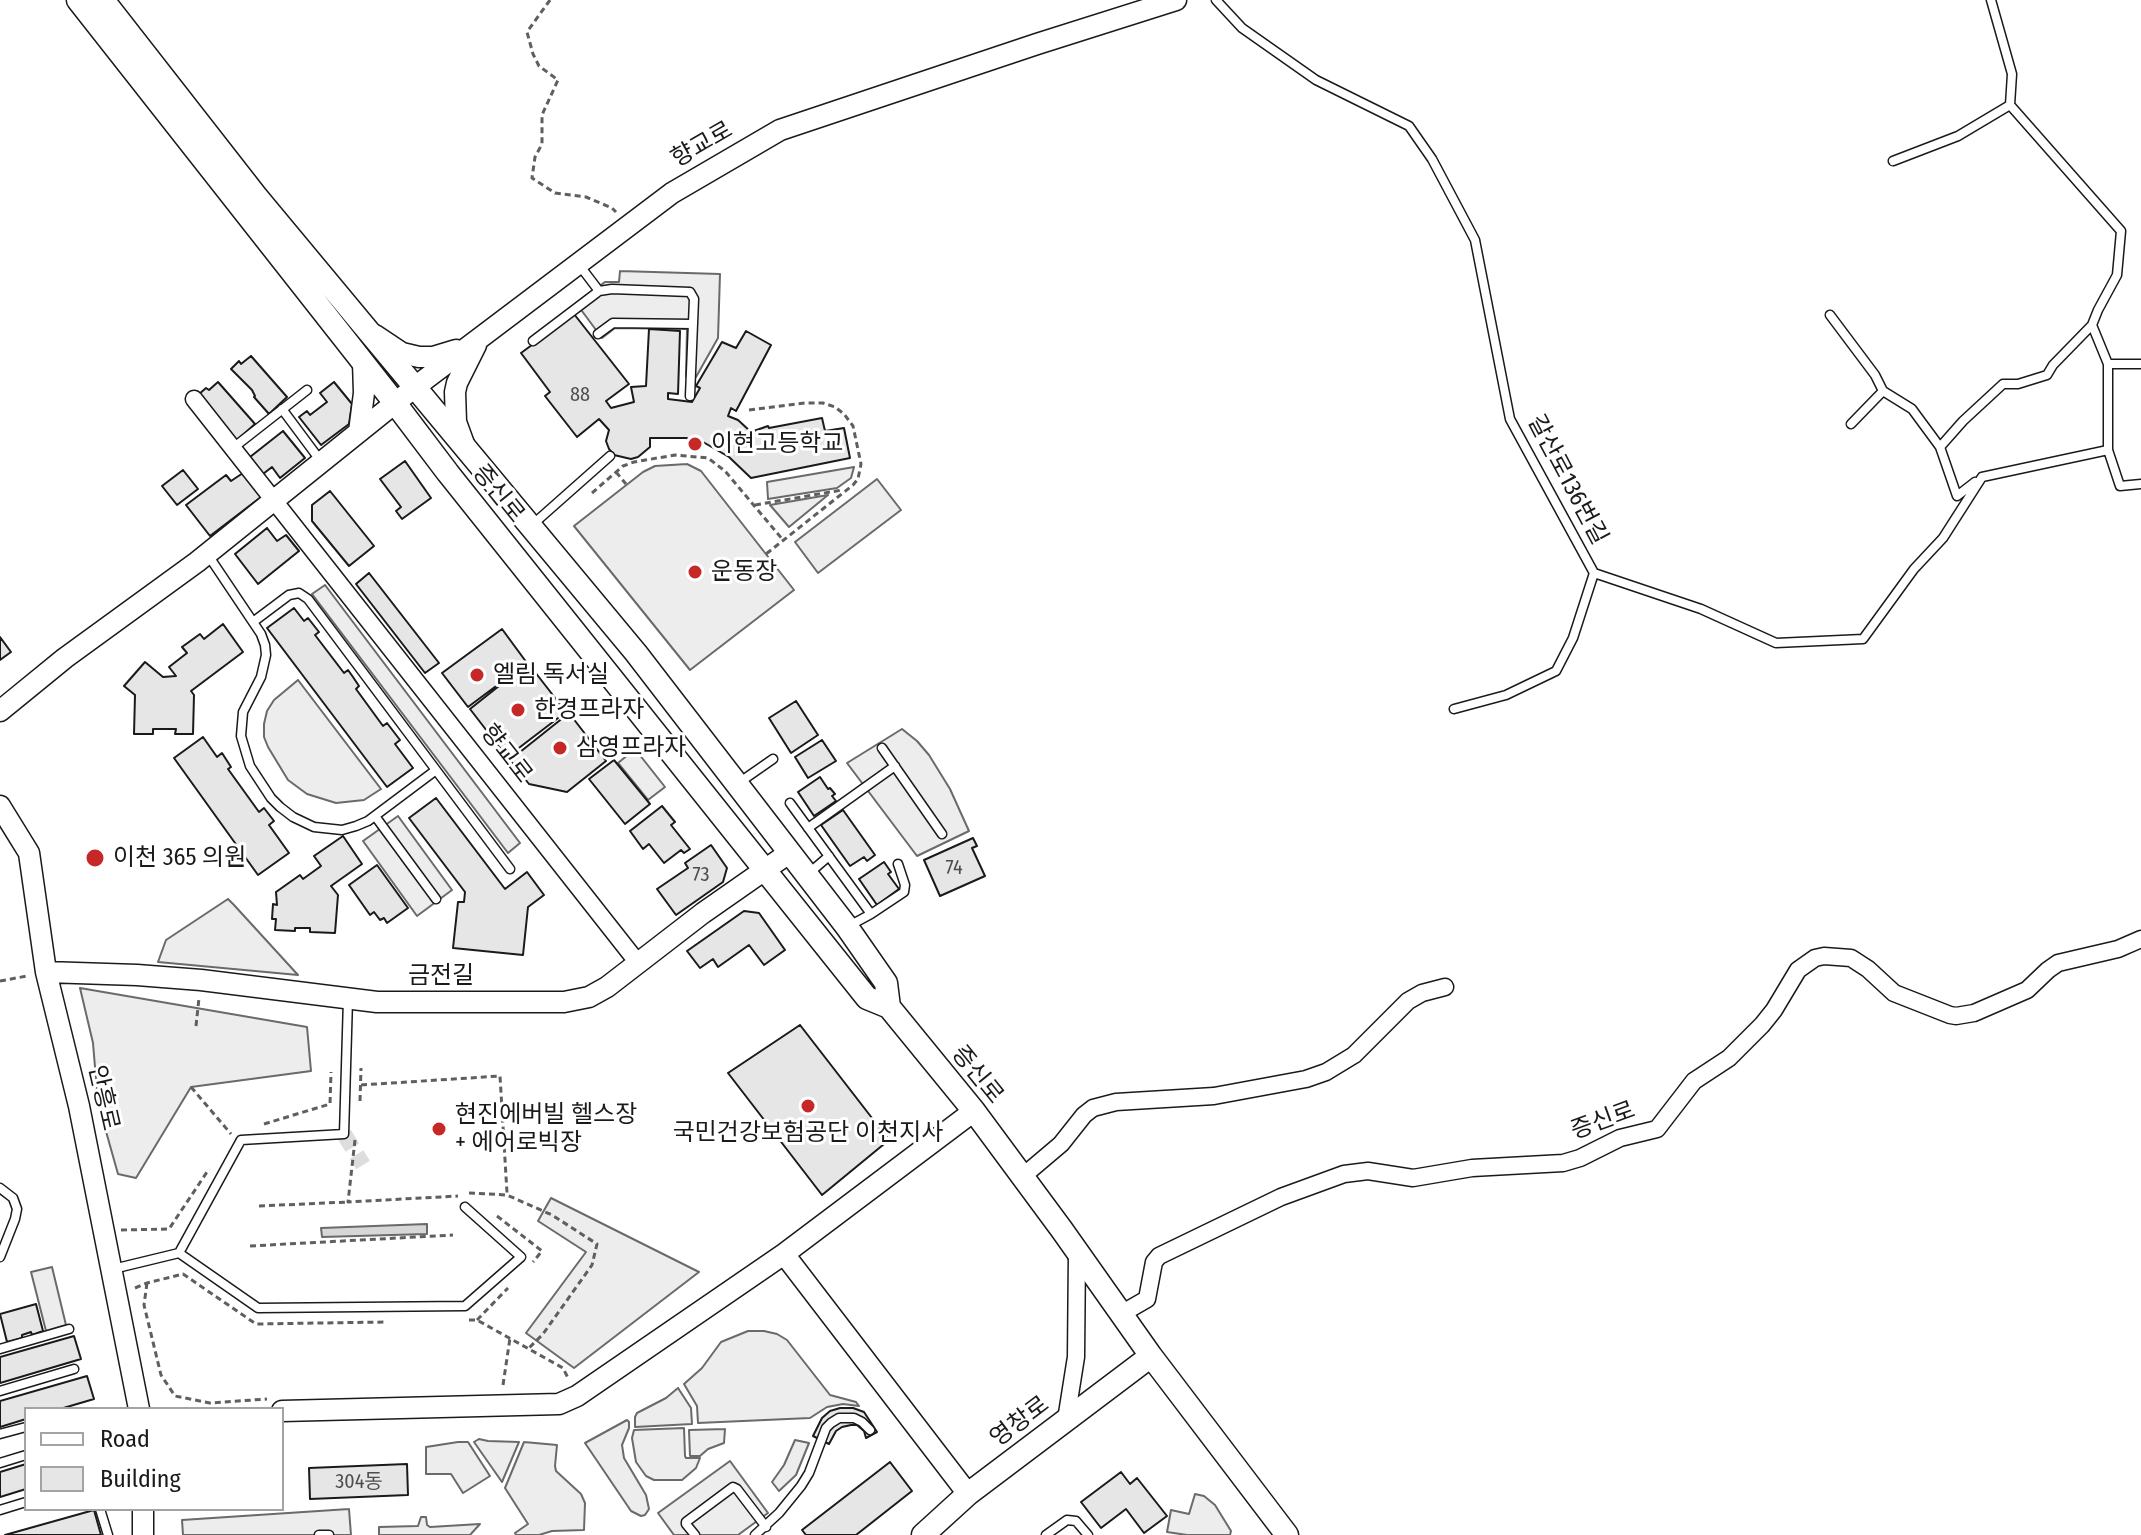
<!DOCTYPE html>
<html>
<head>
<meta charset="utf-8">
<style>
	body { margin:0 }
	#map { position:relative; width:2141px; height:1535px; overflow:hidden; background:#fff; font-family:"Fira Sans Condensed",sans-serif }
	canvas { display:block }
	.legend { position:absolute; left:24px; top:1407px; width:260px; height:104px; box-sizing:border-box; background:#fff; border:2px solid #a3a3a3; margin:0; padding:10px 14px; list-style:none; font-size:24px; color:#1a1a1a }
	.legend li { display:flex; align-items:center; gap:16px; height:40px }
	.legend b { width:40px; border:2px solid #a3a3a3 }
</style>
</head>
<body>
<div id="map">
<canvas width="2141" height="1535"></canvas>
<ul class="legend">
<li><b style="height:10px;background:#fff"></b>Road</li>
<li><b style="height:22px;background:#e6e6e6"></b>Building</li>
</ul>
</div>
<script>
const context = document.querySelector('canvas').getContext('2d');
context.lineJoin = 'round';
function fillPath(path, color) { context.fillStyle = color; context.fill(path, 'evenodd'); }
const toPath = rows => new Path2D(rows.map(r => 'M' + r).join(''));
function strokePath(path, color, width, dash) { context.strokeStyle = color; context.lineWidth = width; context.lineCap = dash ? 'butt' : 'round'; context.setLineDash(dash || []); context.stroke(path); }
function drawText(font, color, halo, rows, align = 'center') {
  context.font = font + ' "Fira Sans Condensed","Noto Sans KR",sans-serif'; context.lineWidth = 6; context.setLineDash([]); context.textBaseline = 'middle'; context.strokeStyle = halo; context.fillStyle = color; for (const [text, x, y, turn = 0] of rows) {
    context.save(); context.translate(x, y); context.rotate((+turn || 0) * Math.PI / 180); context.textAlign = isNaN(turn) ? turn : align; if (halo) context.strokeText(text, 0, 0); context.fillText(text, 0, 0); context.restore();
  }
}
const built = toPath([
	[620,271,720,274,718,338,696,377,686,377,687,329,615,328,602,338,576,303,605,282,619,282,620,271],
	[687,464,701,471,794,590,690,670,574,526,643,472,655,466,687,464],
	[854,467,851,478,837,488,768,499,767,482,854,467],
	[877,479,901,510,818,573,795,542,877,479],
	[828,495,789,527,770,505,828,495],
	[325,585,520,843,508,853,312,594,325,585],
	[298,680,381,789,364,800,336,803,307,794,288,780,268,747,264,737,264,724,267,711,274,700,298,680],
	[902,729,917,741,929,755,950,789,969,831,917,856,847,763,902,729],
	[635,749,665,787,648,800,618,763,635,749],
	[398,816,452,890,417,916,363,841,398,816],
	[228,899,234,905,298,975,158,962,166,940,228,899],
	[80,988,307,1027,311,1071,191,1087,136,1178,118,1174,98,1103,93,1043,80,988],
	[551,1198,699,1272,574,1368,526,1333,586,1252,538,1221,551,1198],
	[52,1267,66,1325,46,1331,31,1272,52,1267],
	[748,1331,764,1331,777,1334,787,1340,830,1395,856,1402,859,1406,843,1404,827,1407,810,1418,698,1423,697,1406,684,1384,702,1368,721,1342,748,1331],
	[678,1388,691,1408,692,1424,635,1427,635,1417,637,1413,666,1398,678,1388],
	[627,1420,629,1422,629,1428,622,1445,624,1458,646,1495,649,1509,645,1515,641,1516,631,1511,585,1443,627,1420],
	[684,1428,685,1456,686,1458,700,1458,696,1468,682,1480,654,1480,646,1476,636,1462,632,1438,634,1430,684,1428],
	[725,1429,724,1443,708,1449,700,1456,690,1456,689,1430,725,1429],
	[479,1439,488,1441,519,1442,502,1482,474,1442,479,1439],
	[795,1440,809,1443,796,1475,779,1491,772,1482,784,1465,795,1440],
	[458,1442,468,1442,490,1476,463,1493,451,1474,426,1474,426,1447,458,1442],
	[524,1442,557,1445,555,1466,556,1471,581,1494,585,1503,584,1530,552,1531,539,1535,516,1535,515,1533,528,1524,505,1488,524,1442],
	[730,1461,768,1513,738,1535,674,1535,658,1513,730,1461],
	[1195,1494,1204,1496,1215,1505,1231,1531,1230,1535,1187,1535,1167,1532,1171,1510,1189,1514,1195,1494],
	[349,1509,351,1535,183,1535,182,1520,349,1509],
	[421,1517,426,1517,427,1525,430,1527,480,1524,470,1535,379,1535,379,1527,418,1526,421,1517]
]);
const water = toPath([
	[427,1224,427,1234,322,1237,321,1228,427,1224]
]);
const building = toPath([
	[574,314,629,384,606,401,611,408,634,402,631,387,646,386,649,329,680,331,678,394,668,393,668,399,692,402,700,388,696,386,722,342,736,348,746,331,771,345,736,411,731,408,728,416,738,420,751,432,768,426,769,428,822,418,825,431,844,428,850,458,751,478,729,457,703,442,686,438,650,438,650,447,638,457,631,459,614,455,609,449,606,441,609,430,599,419,577,437,545,396,550,392,521,353,574,314],
	[251,356,287,397,269,414,254,397,255,396,252,390,231,369,239,361,241,364,251,356],
	[218,382,255,424,236,441,198,395,206,388,209,390,218,382],
	[334,382,352,404,349,424,321,445,299,417,307,411,310,415,327,402,320,393,334,382],
	[283,431,305,458,280,478,272,467,263,474,250,457,283,431],
	[405,461,431,498,402,519,396,511,401,507,380,479,405,461],
	[183,470,198,489,177,505,162,486,183,470],
	[243,473,261,497,210,536,186,505,226,475,231,481,243,473],
	[330,491,374,546,349,566,312,521,312,505,330,491],
	[267,528,277,541,286,535,299,551,258,584,235,554,267,528],
	[369,573,439,663,425,673,356,584,369,573],
	[294,608,304,621,308,618,319,632,315,635,344,673,348,670,353,677,359,686,356,689,383,726,387,723,400,740,395,744,413,768,387,787,267,628,294,608],
	[223,624,243,652,191,691,194,695,193,734,175,734,176,729,153,729,153,734,134,734,135,695,124,686,145,662,163,677,176,676,169,667,187,653,182,647,200,634,204,639,223,624],
	[502,629,527,663,468,707,442,673,502,629],
	[0,637,11,652,0,660,0,637],
	[528,663,566,712,507,757,470,709,528,663],
	[796,701,818,735,791,753,769,718,796,701],
	[569,713,606,761,567,792,529,784,510,760,569,713],
	[203,737,217,757,222,753,231,767,228,769,259,812,264,808,274,821,269,825,289,853,258,875,174,758,203,737],
	[822,740,836,761,808,778,795,757,822,740],
	[614,760,650,804,625,824,589,779,614,760],
	[820,777,828,789,830,788,835,794,832,796,836,801,814,816,798,792,820,777],
	[436,798,505,889,527,872,544,895,528,907,523,955,453,948,458,902,464,902,465,892,409,818,436,798],
	[662,806,675,822,671,825,690,849,684,853,681,850,664,863,649,844,643,849,630,831,662,806],
	[843,810,875,855,867,861,864,857,850,866,821,825,843,810],
	[343,836,362,864,331,886,338,895,335,933,310,932,310,928,295,928,295,931,275,930,276,919,272,919,273,904,277,905,276,892,300,875,303,879,321,866,314,856,343,836],
	[973,838,977,846,972,848,985,876,940,896,924,860,973,838],
	[711,845,727,868,723,882,676,915,657,889,688,868,685,863,711,845],
	[884,862,891,872,888,874,899,889,877,905,859,879,884,862],
	[377,865,408,908,387,923,384,918,380,920,374,912,370,915,349,885,377,865],
	[744,911,759,913,785,950,764,965,749,945,718,967,713,959,700,968,687,951,744,911],
	[800,1025,889,1140,822,1195,728,1073,800,1025],
	[36,1304,43,1331,32,1335,31,1332,22,1335,22,1338,7,1342,0,1314,36,1304],
	[74,1336,81,1359,0,1383,0,1357,74,1336],
	[87,1376,94,1399,60,1409,26,1409,26,1419,0,1427,0,1401,87,1376],
	[840,1408,853,1408,864,1412,877,1432,866,1438,864,1431,857,1425,851,1425,842,1427,836,1431,829,1444,813,1436,822,1418,830,1411,840,1408],
	[890,1462,912,1491,856,1535,806,1535,802,1530,890,1462],
	[26,1464,26,1489,0,1497,0,1472,26,1464],
	[407,1464,408,1495,310,1499,309,1468,407,1464],
	[1121,1472,1130,1484,1137,1478,1167,1516,1144,1533,1126,1509,1101,1528,1081,1502,1121,1472],
	[94,1510,101,1535,5,1535,94,1510]
]);
const minorTunnel = toPath([
	[344,1134,363,1165]
]);
const path = toPath([
	[550,0,527,32,533,54,539,66,558,80,542,115,542,144,535,157,532,178,555,193,586,197,612,208,616,212],
	[749,410,805,403,823,403,835,407,844,414,853,426,861,464,858,479,853,485,766,554],
	[616,472,626,484],
	[592,493,623,466,634,462,675,455,708,458,725,471,783,540],
	[755,505,842,490],
	[0,981,27,976],
	[196,1026,199,998],
	[361,1085,500,1076,507,1193],
	[191,1087,231,1134],
	[360,1101,361,1068],
	[264,1124,330,1104,331,1072],
	[355,1140,348,1202,458,1196],
	[469,1193,507,1195,552,1215,597,1244,592,1265,543,1334,529,1348],
	[259,1206,348,1202],
	[497,1216,542,1251,533,1262],
	[121,1230,169,1229,209,1169],
	[250,1246,453,1235],
	[147,1283,144,1305,161,1375,175,1396,210,1403,267,1399],
	[135,1288,147,1283,183,1274,256,1324,386,1322],
	[469,1320,477,1320,563,1368,569,1380],
	[477,1320,508,1288],
	[503,1385,510,1338]
]);
const service = toPath([
	[1216,0,1242,28,1316,80,1409,126,1432,159,1475,240,1510,419,1594,573,1701,609,1776,643,1863,639,1914,569,1943,538,1982,477,2108,450,2120,486,2141,484],
	[1991,0,2012,74,2010,105,2121,231,2117,275,2098,310,2092,325,2108,364,2108,450],
	[1893,161,1958,136,2010,105],
	[580,266,599,291],
	[1830,315,1875,375,1883,391],
	[598,334,613,323,693,324],
	[533,341,599,291,612,289,690,292,694,299,690,396],
	[2108,364,2141,364],
	[282,409,320,460],
	[1851,424,1883,391,1912,409,1940,447,1957,496,1975,482],
	[1940,447,1963,421,2003,384,2018,384,2047,375,2053,365,2092,325],
	[233,448,307,390],
	[531,526,610,456],
	[208,555,261,634,265,645,266,655,261,677,243,712,241,736,250,766,271,798,280,807,293,817,314,827,342,830,356,826,368,821,436,770],
	[253,622,289,595,299,593,308,599,510,869],
	[1454,709,1506,695,1556,671,1573,638,1594,573],
	[882,748,942,834],
	[740,782,773,759],
	[790,803,871,914,904,892,905,885,898,864],
	[375,816,436,899],
	[808,828,895,766],
	[808,874,829,856],
	[847,927,871,914],
	[0,1188,13,1198,17,1209,15,1219,0,1257],
	[179,1253,258,1308,465,1306,521,1257,465,1207],
	[113,1269,179,1253,241,1140,344,1134,348,999],
	[0,1349,69,1329],
	[0,1391,74,1369],
	[0,1434,26,1427],
	[0,1463,26,1455],
	[100,1509,108,1535],
	[0,1510,26,1502],
	[319,1535,329,1535],
	[695,1535,686,1524,686,1522,733,1487,737,1489,766,1527],
	[755,1535,779,1513,801,1486,809,1473,826,1428,831,1423,839,1418,854,1418,862,1422,870,1430],
	[1046,1535,1067,1520,1076,1521,1088,1535]
]);
const minor = toPath([
	[194,399,638,963],
	[1022,1177,1061,1144,1084,1115,1093,1108,1116,1102,1214,1096,1306,1079,1326,1072,1354,1055,1408,1001,1422,993,1445,987],
	[1121,1314,1147,1299,1154,1262,1159,1256,1281,1197,1344,1174,1368,1171,1413,1178,1472,1168,1563,1163,1580,1158,1620,1138,1657,1129,1694,1081,1729,1058,1762,1025,1774,1010,1798,970,1815,958,1824,956,1851,958,1868,969,1894,993,1950,1015,1956,1016,1974,1013,2027,990,2048,970,2058,963,2118,949,2141,939],
	[1066,1420,1076,1357,1077,1252]
]);
const tertiary = toPath([
	[375,335,402,353,419,357,433,357,456,350],
	[359,432,364,393,363,362],
	[464,444,456,422,455,392,457,383,476,345],
	[0,711,65,658,197,562,415,387,672,193,780,130,1037,44,1176,0],
	[0,806,29,853,46,972,79,1106,139,1409],
	[46,972,137,975,201,980,377,1002,564,1002,589,997,607,987,703,913,789,853],
	[784,1254,968,1494],
	[282,1411,559,1404,577,1396,784,1254,974,1111],
	[143,1509,143,1535]
]);
const secondary = toPath([
	[78,0,395,403,448,473,867,998,889,1007,974,1111,1062,1230,1151,1356,1287,1535],
	[103,0,256,196,636,653,847,927,886,983,889,1007],
	[923,1535,968,1494,1151,1356]
]);
const markers = [
	[695,444,8,"#c62828"],
	[695,572,8,"#c62828"],
	[477,675,8,"#c62828"],
	[518,710,8,"#c62828"],
	[560,748,8,"#c62828"],
	[95,858,10,"#c62828"],
	[808,1106,8,"#c62828"],
	[439,1129,8,"#c62828"]
];
const numberNames = [
	["88",580,395],
	["74",954,868],
	["73",701,875],
	["304동",359,1482]
];
const streetNames = [
	["향교로",702,145,-30],
	["갈산로136번길",1567,480,62],
	["증신로",498,494,51],
	["향교로",506,754,52],
	["금전길",441,976],
	["증신로",977,1075,51],
	["안흥로",103,1098,77],
	["증신로",1603,1121,-20],
	["영창로",1020,1422,-37]
];
const poiNames = [
	["이현고등학교",711,444],
	["운동장",711,572],
	["엘림 독서실",493,675],
	["한경프라자",534,710],
	["삼영프라자",576,748],
	["이천 365 의원",113,858],
	["현진에버빌 헬스장",455,1115],
	["+ 에어로빅장",455,1143],
	["국민건강보험공단 이천지사",808,1133,"center"]
];
fillPath(built, '#ededed');
strokePath(built, '#6a6a6a', 2);
fillPath(water, '#d7d7d7');
strokePath(water, '#6a6a6a', 2);
fillPath(building, '#e6e6e6');
strokePath(building, '#1a1a1a', 2);
strokePath(minorTunnel, '#ddd', 16, [16, 8]);
strokePath(service, '#1a1a1a', 11);
strokePath(minor, '#1a1a1a', 19);
strokePath(tertiary, '#1a1a1a', 23);
strokePath(secondary, '#1a1a1a', 25);
strokePath(path, '#5f5f5f', 3, [6, 4]);
strokePath(service, '#fff', 8);
strokePath(minor, '#fff', 16);
strokePath(tertiary, '#fff', 20);
strokePath(secondary, '#fff', 22);
for (const [x, y, r, color] of markers) { const dot = new Path2D(); dot.arc(x, y, r, 0, 2 * Math.PI); context.fillStyle = color; context.fill(dot); strokePath(dot, '#fff', 3); }
drawText('20px', '#4d4d4d', null, numberNames);
drawText('24px', '#1a1a1a', '#fff', streetNames);
drawText('24px', '#1a1a1a', '#fff', poiNames, 'left');
</script>
</body>
</html>
